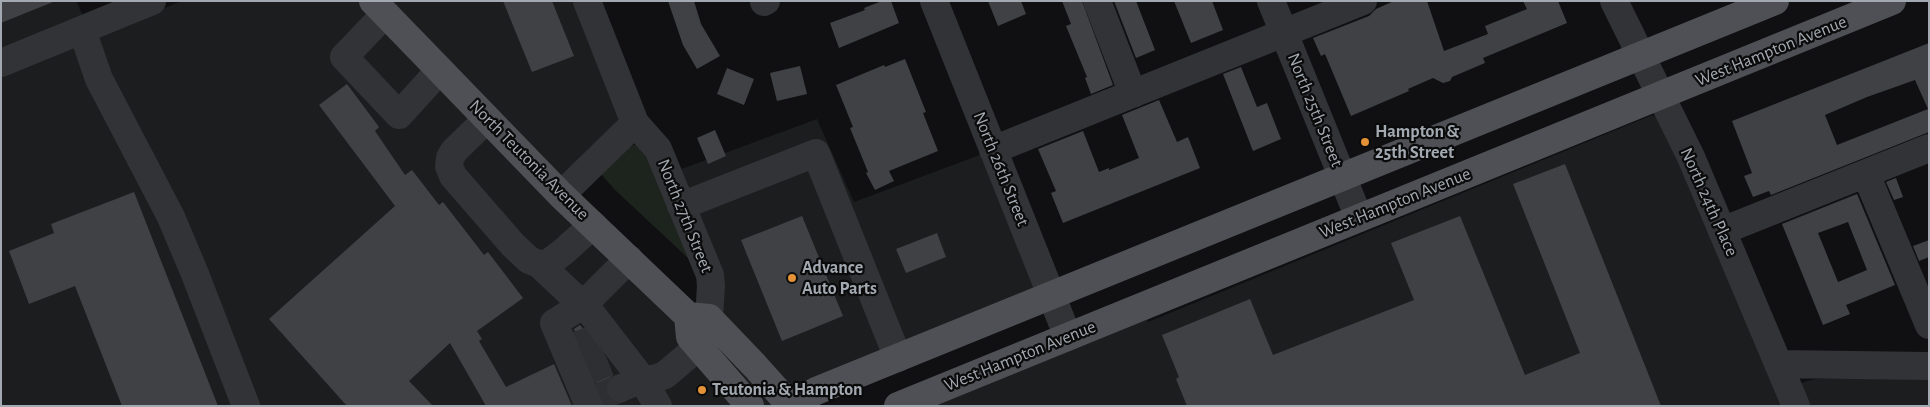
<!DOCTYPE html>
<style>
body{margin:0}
#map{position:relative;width:1930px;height:407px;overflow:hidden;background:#101012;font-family:"Alegreya Sans",sans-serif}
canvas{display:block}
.frame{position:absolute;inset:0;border:2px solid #a3a9b1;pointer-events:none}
</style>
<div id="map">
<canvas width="1930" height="407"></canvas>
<div class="frame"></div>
</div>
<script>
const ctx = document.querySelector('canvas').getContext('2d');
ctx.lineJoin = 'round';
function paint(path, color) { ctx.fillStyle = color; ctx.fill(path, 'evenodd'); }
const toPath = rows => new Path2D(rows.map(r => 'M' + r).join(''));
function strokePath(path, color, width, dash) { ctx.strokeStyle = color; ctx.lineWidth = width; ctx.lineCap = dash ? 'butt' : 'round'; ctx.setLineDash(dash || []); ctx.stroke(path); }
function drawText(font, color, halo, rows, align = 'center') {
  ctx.font = font + ' "Alegreya Sans",sans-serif'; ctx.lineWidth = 4.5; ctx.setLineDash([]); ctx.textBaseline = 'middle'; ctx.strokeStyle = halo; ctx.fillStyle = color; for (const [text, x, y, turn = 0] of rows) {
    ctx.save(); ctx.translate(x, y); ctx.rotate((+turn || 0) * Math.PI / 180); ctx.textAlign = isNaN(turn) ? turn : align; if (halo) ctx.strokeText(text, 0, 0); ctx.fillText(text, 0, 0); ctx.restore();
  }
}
paint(toPath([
 [1,1,76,1,93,37,182,1,587,1,635,123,562,195,697,322,711,286,668,174,817,119,854,202,993,150,1051,296,783,406,1,406],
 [1657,115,1662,120,1776,390,1815,379,1929,378,1929,406,898,406,1141,307,1148,322,1650,116]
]), '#1c1d1e');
paint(toPath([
 [636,144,644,148,690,260,614,189,601,174,629,147]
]), '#1d241d');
paint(toPath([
 [1,1,53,1,53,2,1,23],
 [503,1,552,1,574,56,532,72],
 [668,1,694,1,701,24,720,56,697,69,683,45],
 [882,1,891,1,899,23,839,48,830,23,865,10,864,8],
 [988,1,1021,1,1026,14,998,26],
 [1062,1,1082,1,1113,85,1091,94,1085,78,1087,77,1066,26,1071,24],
 [1114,1,1136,1,1155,50,1136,58],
 [1174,1,1212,1,1223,30,1191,43],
 [1394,1,1427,1,1444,51,1488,34,1485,26,1527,9,1523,1,1558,1,1567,23,1483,58,1485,63,1452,77,1450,81,1443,83,1433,78,1408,89,1409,91,1351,116,1325,54,1321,56,1313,38,1369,16,1376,9],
 [1929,43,1929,132,1771,195,1769,191,1753,197,1744,176,1752,173,1732,121],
 [1915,80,1928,109,1837,145,1825,115,1867,97],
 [905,59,926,112,923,113,938,151,889,171,894,181,875,190,866,173,868,172,850,128,853,127,836,85,884,65,885,67],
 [800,66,807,94,777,101,770,73],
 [1241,67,1257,107,1267,103,1281,139,1253,151,1223,74],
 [727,68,754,79,744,105,717,94],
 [347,84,379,127,375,131,405,175,412,170,439,205,443,202,484,255,488,252,523,298,477,331,482,339,479,341,506,387,554,364,572,406,486,406,450,343,409,381,433,406,347,406,269,319,395,206,319,105],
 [1159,100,1177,142,1188,137,1200,168,1063,223,1051,193,1056,191,1038,149,1083,131,1099,172,1109,168,1109,170,1139,158,1122,115],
 [715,130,726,156,708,164,697,138],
 [1565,164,1661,406,1187,406,1176,379,1179,377,1162,335,1250,299,1273,355,1414,300,1391,243,1460,216,1525,375,1580,353,1513,184],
 [1896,178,1903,197,1894,200,1886,182],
 [134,192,218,406,122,406,75,286,29,304,9,251,54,233,51,224],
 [1857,194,1895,285,1846,305,1850,314,1823,325,1782,224],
 [1848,222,1867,270,1838,282,1818,233],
 [802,216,843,316,782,341,741,240],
 [937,233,946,257,906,273,896,249],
 [1929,240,1929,257,1919,261,1913,246],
 [580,325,606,357,613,375,608,379,606,387,599,390,574,329]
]), '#3f4144');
strokePath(toPath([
 [576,346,597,338],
 [587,371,608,362],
 [599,397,621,388]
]), '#2d2f32', 28, [28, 14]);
strokePath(toPath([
 [587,1,635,123,658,149,710,275,711,286,709,318],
 [934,1,1068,337],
 [1097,1,1133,94],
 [1271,1,1359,218],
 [1614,1,1691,157,1796,406],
 [764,2,766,1],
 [385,14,344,57,399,115,440,70],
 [82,30,99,79,171,217,195,274,246,406],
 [1,63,152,1],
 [487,119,454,151,450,158,449,166,453,176,513,245,529,260,539,264,547,264,563,252,593,225],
 [993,150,1363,1],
 [1866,174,1929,325],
 [561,195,635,123],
 [681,206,816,153,898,358],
 [1722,231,1929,148],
 [539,264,571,294,584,304,642,379,654,379,665,375,698,347],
 [1778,364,1929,366],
 [621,388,642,379,658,406],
 [589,406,554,323,584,304,629,259]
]), '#323336', 28);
strokePath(toPath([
 [373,1,561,195,688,316,709,318,755,366,791,406],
 [688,316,690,337,750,406],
 [788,406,816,391,1775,1],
 [898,406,1892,1]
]), '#4e5055', 28);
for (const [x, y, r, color] of [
 [1365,142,5,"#e39237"],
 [792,278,5,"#e39237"],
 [702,390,5,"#e39237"]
]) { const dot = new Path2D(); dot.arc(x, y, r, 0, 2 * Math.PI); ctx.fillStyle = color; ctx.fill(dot); strokePath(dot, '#0b0b0c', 2); }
drawText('18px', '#a3a9b1', '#0b0b0c', [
 ["West Hampton Avenue",1771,51,-22],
 ["North 25th Street",1315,110,68],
 ["North Teutonia Avenue",529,160,45],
 ["North 26th Street",1001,169,68],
 ["North 24th Place",1709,202,66],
 ["West Hampton Avenue",1395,203,-22],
 ["North 27th Street",685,216,68],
 ["West Hampton Avenue",1020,356,-22]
]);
drawText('bold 18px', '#a3a9b1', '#0b0b0c', [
 ["Hampton &",1375,132],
 ["25th Street",1375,153],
 ["Advance",802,268],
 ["Auto Parts",802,289],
 ["Teutonia & Hampton",712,390]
], 'left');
</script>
